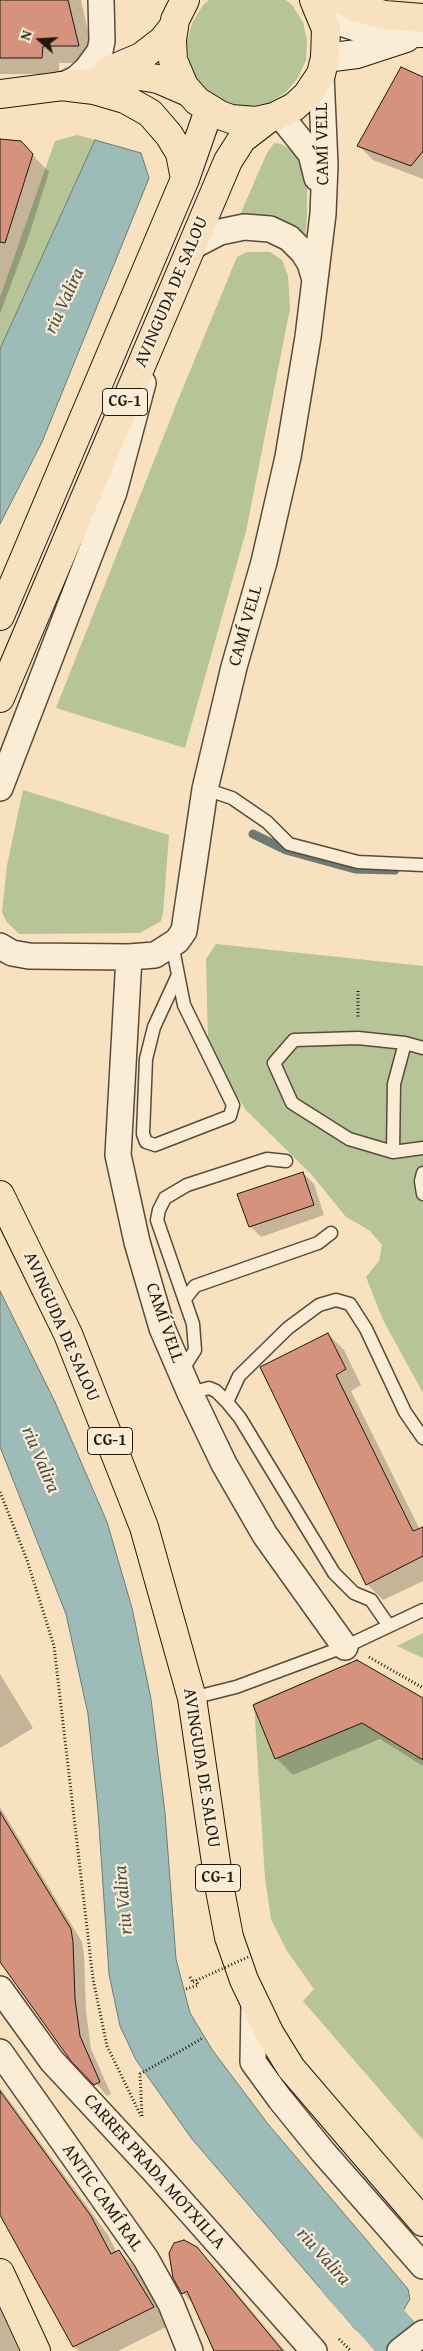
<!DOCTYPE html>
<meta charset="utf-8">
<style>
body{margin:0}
#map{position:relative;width:423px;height:2351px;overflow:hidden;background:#f7e1bf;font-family:"Gentium Book Plus",serif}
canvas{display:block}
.north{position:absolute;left:15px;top:15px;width:50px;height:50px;-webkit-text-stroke:4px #faecd5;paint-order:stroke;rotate:289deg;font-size:14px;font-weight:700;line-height:20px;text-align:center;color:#211910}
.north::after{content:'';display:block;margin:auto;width:18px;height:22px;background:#211910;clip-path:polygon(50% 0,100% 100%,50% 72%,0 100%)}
</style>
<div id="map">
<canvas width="423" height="2351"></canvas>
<div class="north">N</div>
</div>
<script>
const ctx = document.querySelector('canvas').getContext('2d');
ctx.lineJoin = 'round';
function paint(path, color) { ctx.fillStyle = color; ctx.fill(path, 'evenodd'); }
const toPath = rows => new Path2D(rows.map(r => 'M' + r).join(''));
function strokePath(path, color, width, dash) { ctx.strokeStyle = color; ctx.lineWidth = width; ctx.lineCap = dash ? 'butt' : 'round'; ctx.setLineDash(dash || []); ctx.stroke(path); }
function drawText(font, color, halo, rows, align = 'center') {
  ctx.font = font + ' "Gentium Book Plus",serif'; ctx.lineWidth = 4.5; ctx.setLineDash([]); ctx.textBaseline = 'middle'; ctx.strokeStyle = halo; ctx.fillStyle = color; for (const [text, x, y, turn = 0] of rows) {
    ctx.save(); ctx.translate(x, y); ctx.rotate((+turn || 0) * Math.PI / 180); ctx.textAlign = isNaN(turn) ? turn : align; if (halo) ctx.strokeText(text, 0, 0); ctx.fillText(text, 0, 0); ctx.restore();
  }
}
paint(toPath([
 [209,0,286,0,292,5,303,22,307,41,306,60,298,78,285,93,268,103,248,106,229,104,211,95,197,80,189,62,187,42,192,23,203,5],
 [77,135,95,140,0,349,0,297,55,141],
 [274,143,281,144,290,149,302,162,307,185,307,216,305,237,295,227,281,220,263,215,239,217,267,153],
 [247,252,270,252,282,260,288,276,290,309,246,531,185,748,56,708,178,400,237,257],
 [23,790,169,835,163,914,161,921,140,933,19,934,6,921,2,912,7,865],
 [216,944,423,966,423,1393,383,1320,366,1277,379,1261,382,1245,369,1230,346,1217,312,1175,246,1110,218,1067,208,1040,206,959],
 [423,1633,423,1658,397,1646],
 [357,1660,423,1698,423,2140,303,2001,314,1989,287,1951,271,1919,265,1878,254,1703]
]), '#b6c497');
const water = toPath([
 [95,140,141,153,149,178,42,442,0,524,0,349,95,140],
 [0,1291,55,1402,107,1522,132,1608,151,1699,165,1813,176,1959,190,2013,213,2051,268,2124,408,2289,410,2299,395,2325,377,2332,365,2334,356,2330,192,2139,136,2060,120,2026,109,1974,98,1811,88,1714,66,1614,0,1447,0,1291]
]);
paint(water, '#9ebcb7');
strokePath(water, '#6c7b74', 1);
paint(toPath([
 [0,0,81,0,95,63,59,63,59,74,0,74],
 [423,78,423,179,373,160,358,145],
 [0,140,20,142,49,172,28,238,0,314],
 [303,1173,314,1184,324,1215,261,1237,250,1226],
 [328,1334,344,1350,361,1385,351,1391,420,1530,423,1528,423,1581,383,1600,367,1584,261,1367],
 [357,1662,423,1700,423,1766,380,1739,293,1775,276,1758],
 [0,1674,33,1728,0,1748],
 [0,1807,82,1942,84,1955,86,2011,91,2049,111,2094,107,2096,31,2005,0,1959],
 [0,2088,108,2235,117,2253,119,2252,137,2269,164,2314,168,2326,118,2351,79,2351,74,2346,0,2212],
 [178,2242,189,2242,216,2268,285,2351,215,2351,194,2305,183,2293],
 [0,2309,19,2351,0,2351]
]), '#0003');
strokePath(toPath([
 [253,834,286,850,355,869,395,870]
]), '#6c7b74', 9);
strokePath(toPath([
 [343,2279,408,2351]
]), '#9ebcb7', 49);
const building = toPath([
 [0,0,68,0,79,46,43,46,42,58,0,58,0,0],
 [401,67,423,77,423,151,411,166,357,146,401,67],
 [0,139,21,141,33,154,5,243,0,242,0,139],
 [303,1172,314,1205,249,1227,237,1194,303,1172],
 [328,1333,346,1369,336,1375,413,1531,423,1527,423,1556,366,1585,260,1367,328,1333],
 [357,1660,423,1698,423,1760,362,1723,275,1759,253,1705,357,1660],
 [0,1812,71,1929,73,1942,75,1999,80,2036,100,2082,94,2085,71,2061,0,1962,0,1812],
 [0,2091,91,2216,111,2254,119,2250,154,2307,73,2347,0,2215,0,2091],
 [184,2240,197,2247,283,2351,214,2351,187,2291,182,2294,173,2278,169,2253,174,2243,184,2240]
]);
paint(building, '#d5927c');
strokePath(building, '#211910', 1);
const service = toPath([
 [205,789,232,798,267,822,289,844,358,862,423,865],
 [177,941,174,954,184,1005,233,1105,230,1116,155,1145,146,1142,143,1134,146,1059,154,1027,178,975],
 [423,1048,405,1043,358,1038,294,1040,274,1063,292,1103,349,1139,393,1152,423,1148],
 [393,1152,394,1084,405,1043],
 [423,1173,421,1181,423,1194],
 [185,1299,195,1286,318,1243,331,1233],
 [181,1372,195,1350,193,1324,157,1220,159,1210,165,1198,187,1185,267,1159,286,1161],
 [190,1393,209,1388,216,1391,227,1402,240,1418,334,1573,354,1593,371,1600,389,1626],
 [227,1402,239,1376,288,1328,319,1305,336,1300,350,1304,366,1329,405,1412,423,1438],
 [192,1698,236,1687,349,1645,423,1610]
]);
const minor = toPath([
 [61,86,76,79,87,69,100,51,102,41,101,0],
 [280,115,311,154,317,178],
 [191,247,220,232,244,227,270,229,289,238,303,252,310,263,315,280],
 [0,788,114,492,143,383],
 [0,946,12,953,29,956,129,957,155,955,177,941,184,931,205,789,234,667,264,562,288,457,308,337,323,214,325,165,321,74],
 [129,957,118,1155,137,1242,162,1328,190,1393,224,1464,265,1535,345,1647],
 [0,1989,52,2061,155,2172,314,2351],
 [254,2004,253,2062,280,2099,323,2152,423,2266],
 [0,2052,146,2259,171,2304,190,2351],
 [400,2351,423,2333]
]);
const secondary = toPath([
 [315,1,345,23,363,29,391,34,422,33],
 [325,58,357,54,406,38]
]);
const primary = toPath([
 [108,71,141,57,163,40,174,26],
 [0,94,140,76,158,79,188,92],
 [0,2273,36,2351]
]);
const trunk = toPath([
 [185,0,175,20,172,40,173,60,184,86,197,101,220,115,231,119,256,121,274,117,294,107,307,95,321,74,325,58,326,29,314,0],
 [342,0,357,8,385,15,423,18],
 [61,86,94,90,125,99,150,113,169,135,180,153,185,179],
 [0,616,185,179,209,110],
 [0,698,228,161,242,139,268,119],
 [0,1195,68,1334,144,1527,192,1698,220,1890,229,1937,244,1980,270,2034,291,2068,423,2222]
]);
strokePath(service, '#564b3c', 15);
strokePath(minor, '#564b3c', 28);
strokePath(secondary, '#211910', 30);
strokePath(primary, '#211910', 30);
strokePath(trunk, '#211910', 30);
strokePath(toPath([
 [358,991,358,1018],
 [0,1492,27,1560,54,1646,93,1979,107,2046,141,2116],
 [369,1657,423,1688],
 [190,1977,193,1982],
 [186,1989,198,1985,196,1980],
 [142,2116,140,2074,203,2038],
 [339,2339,351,2351]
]), '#211910', 3, [1, 2.5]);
strokePath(service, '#faecd5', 12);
strokePath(minor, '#faecd5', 25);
strokePath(secondary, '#faecd5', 28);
strokePath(primary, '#f7e1bf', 28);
strokePath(trunk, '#f7e1bf', 28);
strokePath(toPath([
 [193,1982,248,1957]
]), '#211910', 3, [1, 2.5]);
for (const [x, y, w] of [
 [125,402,45],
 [110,1441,45],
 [218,1878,45]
]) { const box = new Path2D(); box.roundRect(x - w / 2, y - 13.5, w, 27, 4); ctx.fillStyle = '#faecd5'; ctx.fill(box); strokePath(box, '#211910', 1); }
drawText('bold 16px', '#211910', null, [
 ["CG-1",125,402],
 ["CG-1",110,1441],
 ["CG-1",218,1878]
]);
drawText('18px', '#211910', '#faecd5', [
 ["CAMÍ VELL",323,144,-91],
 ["AVINGUDA DE SALOU",172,292,-67],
 ["CAMÍ VELL",246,626,-74],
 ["CAMÍ VELL",164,1323,71],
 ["AVINGUDA DE SALOU",61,1327,66],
 ["AVINGUDA DE SALOU",201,1768,81],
 ["CARRER PRADA MOTXILLA",154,2172,48],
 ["ANTIC CAMÍ RAL",102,2198,55]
]);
drawText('italic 19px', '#4d524a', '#faecd5', [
 ["riu Valira",65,301,-65],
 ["riu Valira",40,1460,67],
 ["riu Valira",124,1900,-95],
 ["riu Valira",323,2257,48]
]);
</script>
